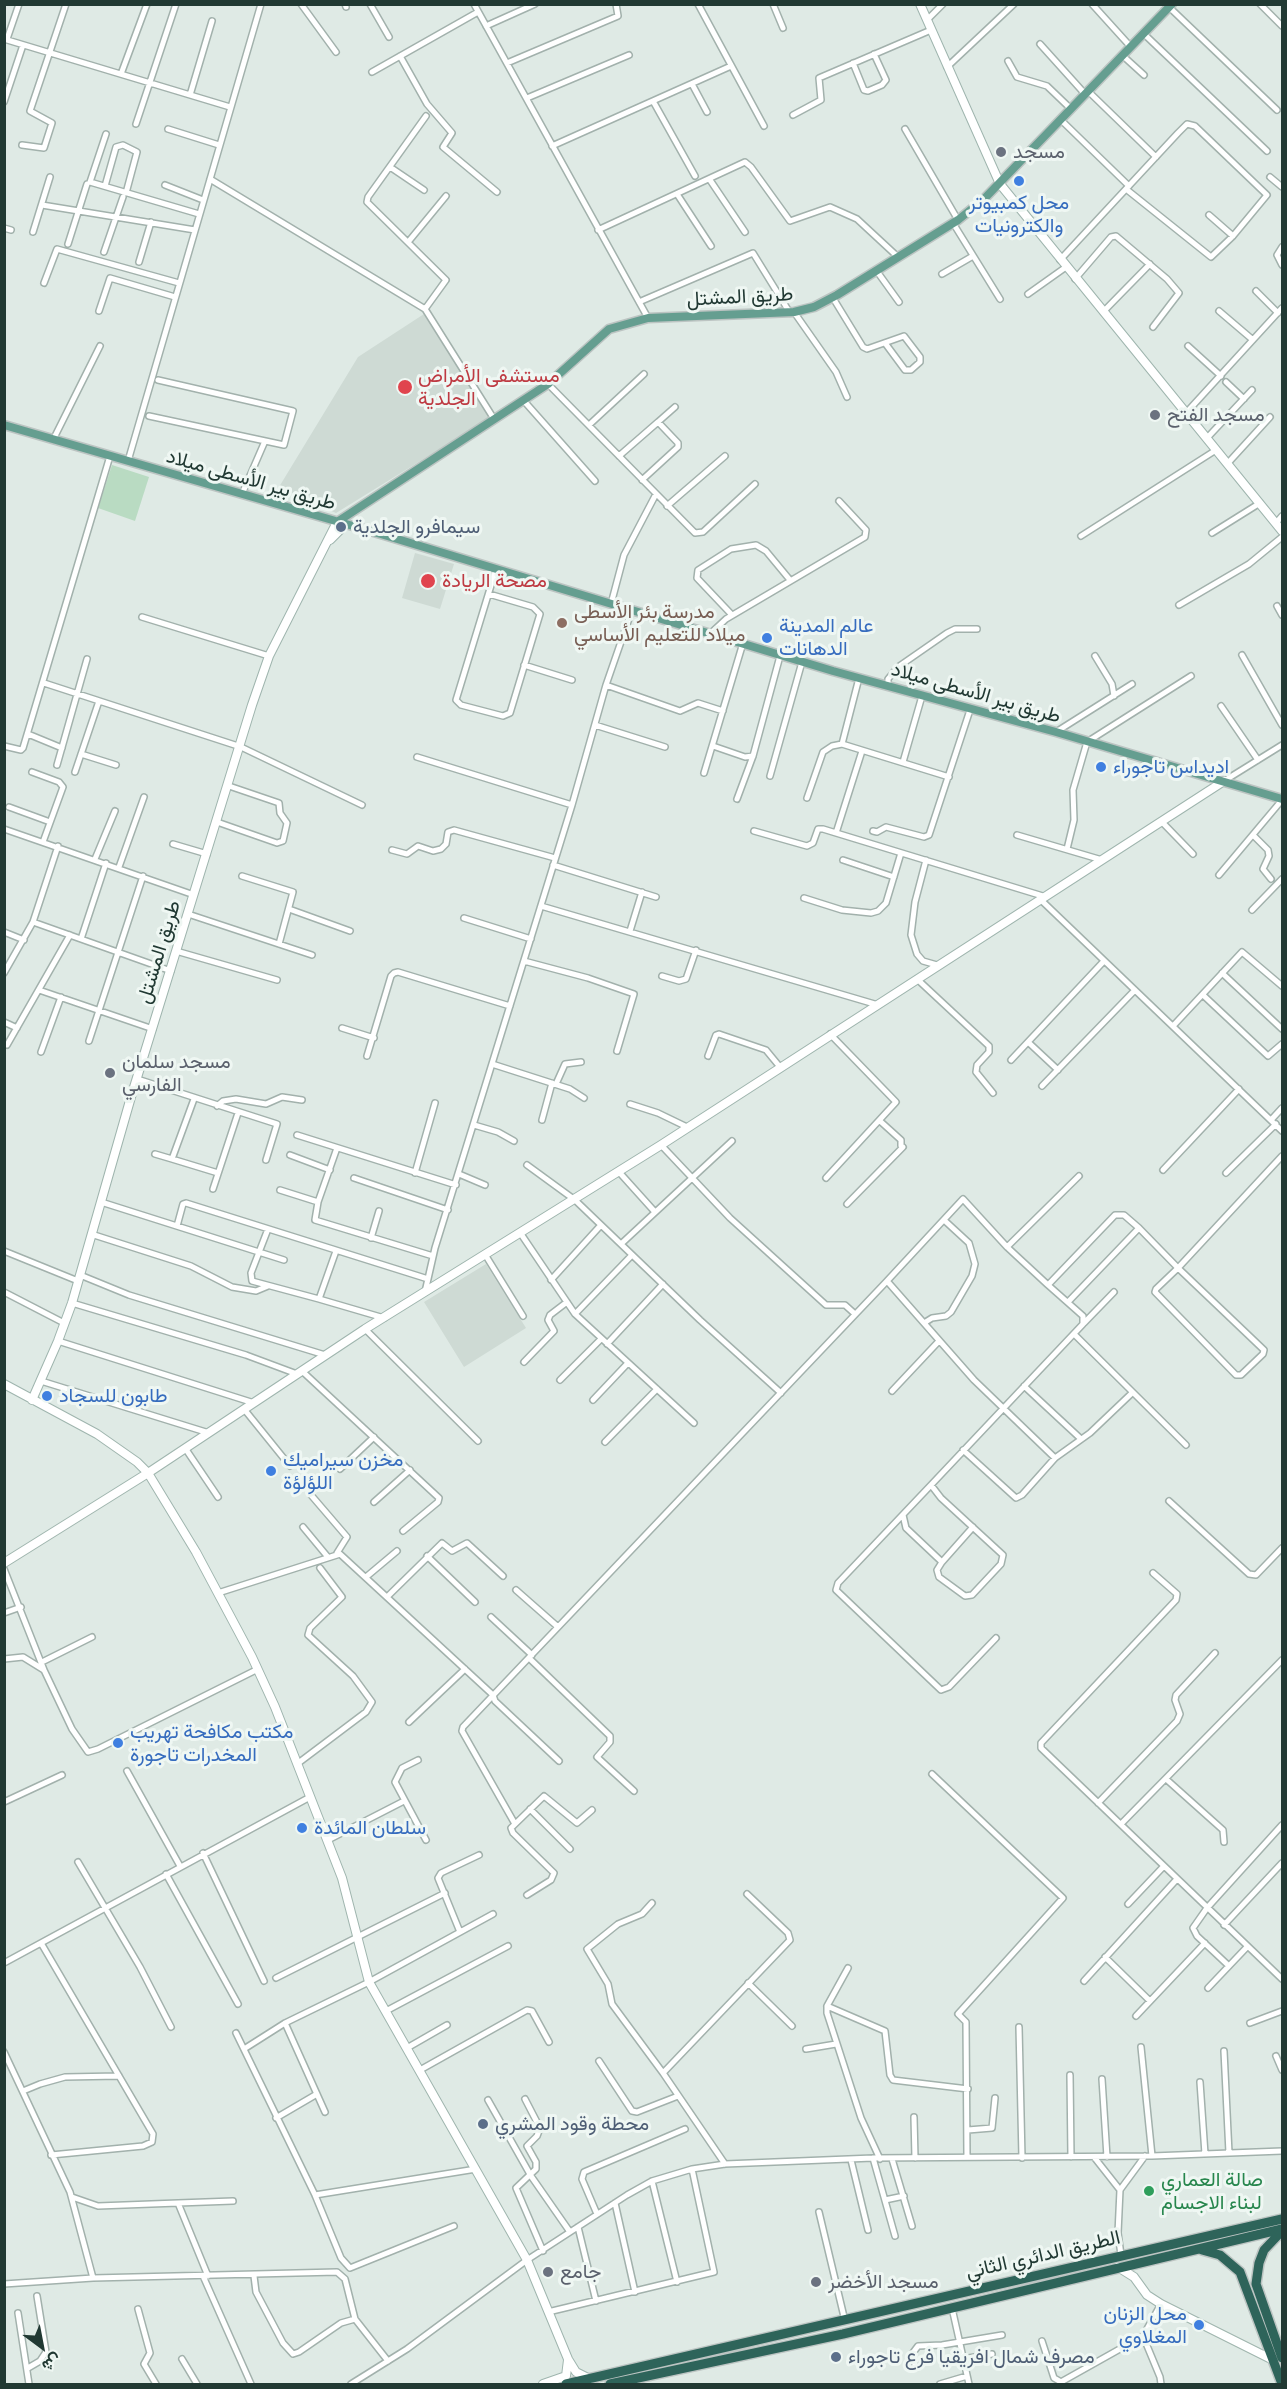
<!DOCTYPE html>
<meta charset="utf-8">
<style>
body{margin:0}
#map{position:relative;width:1287px;height:2389px;overflow:hidden;background:#dfeae5;font-family:Cabin,Vazirmatn,sans-serif}
canvas{display:block}
.frame{position:absolute;inset:0;border:6px solid #213933;pointer-events:none}
.north{position:absolute;left:12px;top:2317px;width:60px;height:60px;-webkit-text-stroke:4px #eff7f3;paint-order:stroke;rotate:148deg;font-size:16px;font-weight:700;line-height:24px;text-align:center;color:#213933}
.north::after{content:'';display:block;margin:auto;width:21px;height:27px;background:#213933;clip-path:polygon(50% 0,100% 100%,50% 72%,0 100%)}
</style>
<div id="map">
<canvas width="1287" height="2389"></canvas>
<div class="frame"></div>
<div class="north">ش</div>
</div>
<script>
const ctx = document.querySelector('canvas').getContext('2d');
ctx.lineJoin = 'round';
function paint(path, color) { ctx.fillStyle = color; ctx.fill(path, 'evenodd'); }
const toPath = rows => new Path2D(rows.map(r => 'M' + r).join(''));
function strokePath(path, color, width, dash) { ctx.strokeStyle = color; ctx.lineWidth = width; ctx.lineCap = dash ? 'butt' : 'round'; ctx.setLineDash(dash || []); ctx.stroke(path); }
function drawText(font, color, halo, rows, align = 'center') {
  ctx.font = font + ' Cabin,Vazirmatn,sans-serif'; ctx.lineWidth = 6; ctx.setLineDash([]); ctx.textBaseline = 'middle'; ctx.strokeStyle = halo; ctx.fillStyle = color; for (const [text, x, y, turn = 0] of rows) {
    ctx.save(); ctx.translate(x, y); ctx.rotate((+turn || 0) * Math.PI / 180); ctx.textAlign = isNaN(turn) ? turn : align; if (halo) ctx.strokeText(text, 0, 0); ctx.fillText(text, 0, 0); ctx.restore();
  }
}
paint(toPath([
 [424,314,490,418,336,513,279,487,358,357],
 [415,553,454,564,440,609,402,598],
 [486,1264,526,1328,464,1367,424,1302]
]), '#cedad4');
paint(toPath([
 [112,465,149,477,135,521,98,508]
]), '#b9dbc2');
const street = toPath([
 [301,4,336,52],
 [345,4,346,7],
 [370,4,389,37],
 [474,4,648,318],
 [698,4,764,126],
 [773,4,783,28],
 [1092,4,1130,46],
 [1260,4,1282,26],
 [1169,7,1277,110],
 [927,20,943,4],
 [486,26,535,4],
 [1143,33,1267,151],
 [4,39,230,107],
 [7,39,19,4],
 [1040,44,1085,94],
 [1122,55,1144,75],
 [400,56,427,104,452,133,443,147,497,192],
 [1008,61,1017,77,1047,86,1071,109],
 [507,63,618,16,616,4],
 [853,63,864,90,868,91,882,85,886,80,874,54],
 [947,67,1014,4],
 [372,72,478,12],
 [121,74,147,4],
 [692,84,707,112],
 [1088,91,1156,157],
 [190,95,212,21],
 [527,98,629,55],
 [653,101,695,176],
 [4,102,23,45],
 [793,115,821,100,819,78,931,30],
 [1061,120,1129,186],
 [136,124,176,4],
 [168,129,219,145],
 [905,129,958,220],
 [106,134,90,182,199,214],
 [22,145,44,148,52,123,30,111,66,4],
 [552,146,731,66],
 [390,167,424,190],
 [1270,177,1282,187],
 [210,179,425,309,494,419],
 [710,180,745,232],
 [165,185,203,200],
 [105,186,116,147,123,145,137,152,126,193],
 [677,194,711,246],
 [42,205,195,230],
 [1209,215,1233,236],
 [953,223,1000,299],
 [4,228,11,230],
 [598,230,745,162,751,167,790,221,830,207,857,219,898,257],
 [33,232,50,177],
 [409,241,446,196],
 [68,244,87,184],
 [1282,247,1277,255,1282,265],
 [104,252,123,197],
 [1060,260,1178,133,1187,124,1195,126,1267,195,1233,236,1211,257,1126,189],
 [139,262,151,222],
 [876,270,899,302],
 [942,274,973,256],
 [1075,279,1111,237,1116,236,1167,279,1179,293,1153,327],
 [44,283,57,249,179,283],
 [1256,291,1278,313],
 [1028,294,1066,267],
 [833,298,863,347,867,349,904,336,920,357,920,362,911,370,905,370,885,343],
 [639,302,753,253,790,313],
 [425,309,446,280,367,202,368,197,426,116],
 [99,311,110,278,175,297],
 [1219,311,1253,340],
 [794,312,836,372,847,397],
 [1103,312,1150,264],
 [1188,346,1221,376],
 [1226,382,1244,399],
 [548,384,695,533,703,532,755,484],
 [524,401,595,481],
 [1186,413,1282,308],
 [149,416,284,445,293,411,158,380],
 [589,425,644,374],
 [1207,438,1252,390],
 [53,440,100,346],
 [619,456,658,422],
 [128,461,261,4],
 [1228,463,1270,417],
 [642,480,678,447,678,443,658,422,675,407],
 [242,494,265,441],
 [667,506,725,456],
 [1276,523,1282,516],
 [1212,533,1260,503],
 [1081,536,1216,450],
 [489,594,533,607,540,614,510,713,503,716,461,705,456,700,496,569],
 [611,604,624,555,656,494],
 [1179,605,1249,564,1282,537],
 [1277,606,1282,615],
 [732,615,697,578,698,570,731,549,756,545,766,551,790,580],
 [142,617,269,656],
 [711,633,726,619,865,537,866,530,839,501],
 [1242,655,1282,725],
 [1095,656,1112,684,1114,696],
 [524,665,572,680],
 [859,678,842,744,949,777],
 [44,683,241,747,362,805],
 [606,685,680,711,698,703,723,711],
 [888,685,888,679,898,667,947,633,955,629,977,629],
 [1221,706,1258,760],
 [595,725,665,747],
 [1056,732,1132,684],
 [28,734,62,748],
 [4,746,21,750,23,748,110,456],
 [713,746,745,757,753,756],
 [81,754,116,765],
 [417,757,572,805],
 [903,762,922,696],
 [57,765,87,659],
 [32,772,59,782,63,787,43,842],
 [75,772,99,701],
 [704,773,743,643],
 [770,776,802,662],
 [1224,781,1282,745],
 [807,798,823,752,832,746,842,744],
 [737,799,753,756,780,656],
 [9,807,50,822],
 [217,822,277,843,283,841,287,823,280,813,279,803,229,786],
 [1162,822,1193,854],
 [4,829,194,895],
 [754,831,807,846,813,843,818,829,823,829,1046,897],
 [873,831,877,832,886,827,924,837,929,835,970,710],
 [836,833,862,751],
 [1017,835,1102,860],
 [1253,835,1268,850,1269,856,1263,869,1271,879],
 [173,844,207,854],
 [1067,849,1074,820,1073,790,1087,742,1191,676],
 [392,850,407,854,418,846,433,851,441,849,446,844,448,832,454,830,555,858],
 [95,859,115,811],
 [843,860,894,877],
 [926,860,915,902,911,935,917,954,923,961,937,965],
 [553,865,656,897],
 [119,867,144,797],
 [1219,875,1282,800],
 [242,876,293,892,279,944],
 [804,898,842,910,871,913,878,911,886,903,901,853],
 [1041,900,1282,1131],
 [541,906,878,1005],
 [289,909,350,931],
 [1252,910,1282,879],
 [188,914,312,955],
 [464,918,531,939],
 [33,922,171,971],
 [630,931,642,892],
 [4,932,24,940],
 [81,939,106,863],
 [176,951,277,980],
 [524,961,588,978,634,994,617,1051],
 [4,973,33,922,58,846],
 [1222,973,1282,1029],
 [662,976,679,981,686,979,696,950],
 [917,979,989,1046,989,1052,977,1065,976,1072,993,1093],
 [39,990,153,1029],
 [1203,995,1268,1056,1282,1044],
 [4,1022,17,1028],
 [1173,1026,1242,952,1282,986],
 [342,1028,374,1038],
 [89,1041,143,876],
 [1028,1042,1058,1070],
 [7,1045,70,935],
 [41,1052,61,997],
 [367,1056,391,976,394,973,398,972,510,1006],
 [708,1056,716,1035,719,1034,766,1050,780,1067],
 [1011,1060,1104,961],
 [492,1064,570,1089,584,1098],
 [137,1079,277,1124,266,1160],
 [556,1084,565,1064,581,1062],
 [1042,1086,1135,990],
 [630,1104,658,1113,687,1127],
 [217,1106,223,1101,236,1099,266,1104,282,1097,302,1100],
 [542,1120,552,1083],
 [1271,1120,1282,1108],
 [474,1125,498,1132,514,1141],
 [297,1135,456,1185],
 [661,1145,730,1218,826,1305,845,1305,855,1314],
 [337,1148,318,1202,315,1220,433,1256],
 [155,1154,172,1159,194,1099],
 [290,1155,330,1170],
 [172,1159,218,1173],
 [527,1165,575,1200,700,1320,781,1393],
 [1163,1170,1239,1089],
 [619,1172,655,1212],
 [415,1173,435,1103],
 [1226,1173,1276,1124],
 [459,1174,485,1185],
 [354,1178,448,1210],
 [826,1178,896,1102,830,1034],
 [213,1189,238,1113],
 [280,1190,318,1202],
 [101,1202,284,1260],
 [847,1204,903,1147,901,1146,901,1140,880,1121],
 [177,1226,183,1204,186,1203,428,1279],
 [268,1229,251,1273,252,1281,319,1299],
 [91,1234,191,1266,232,1287,256,1291,268,1286],
 [521,1234,575,1314,694,1423],
 [371,1238,379,1211],
 [621,1244,732,1141],
 [4,1251,78,1281],
 [336,1251,319,1299,384,1318],
 [486,1256,523,1316],
 [80,1275,129,1295,325,1355],
 [551,1280,601,1225],
 [887,1281,963,1199,1007,1247],
 [1048,1285,1007,1247,1079,1176],
 [4,1292,64,1323],
 [425,1292,435,1248,572,805,606,685,632,610],
 [1068,1302,1139,1228],
 [72,1303,246,1355,297,1374],
 [575,1314,632,1255],
 [924,1323,932,1318,946,1316,951,1312,972,1276,975,1264,969,1243,944,1220],
 [1084,1323,1114,1292],
 [365,1329,478,1441],
 [1074,1334,1186,1445],
 [58,1341,254,1403],
 [607,1344,663,1284],
 [524,1362,554,1331,548,1320,550,1315,567,1302],
 [302,1371,439,1498,438,1502,403,1531],
 [560,1380,601,1339],
 [41,1381,209,1433],
 [1024,1386,1081,1439],
 [892,1391,939,1341],
 [593,1400,628,1363],
 [244,1409,290,1466],
 [605,1442,657,1389],
 [185,1448,218,1497],
 [963,1450,1016,1498,1022,1495,1055,1458],
 [340,1469,374,1437],
 [931,1485,838,1583,836,1590,941,1690,949,1687,996,1638],
 [311,1495,347,1537,337,1553],
 [1169,1501,1249,1574,1256,1575,1282,1548],
 [374,1502,410,1470],
 [903,1515,906,1528,942,1562,937,1570,939,1577,965,1596,972,1595,1001,1564,1003,1555,941,1498,931,1485,1083,1324,1083,1316,1048,1285,1115,1215,1124,1215,1139,1228,1178,1268,1264,1350,1263,1354,1241,1375,1236,1375,1155,1292,1156,1289,1178,1268,1282,1156],
 [303,1527,327,1556],
 [427,1556,475,1602],
 [942,1562,973,1527],
 [4,1569,44,1670],
 [1153,1573,1177,1594,1176,1600,1041,1743,1041,1748,1282,1979],
 [366,1577,397,1551],
 [516,1590,558,1627],
 [218,1593,340,1554,493,1695,495,1701,559,1761],
 [387,1597,442,1543,452,1551,467,1543,503,1576],
 [4,1613,21,1607],
 [491,1617,532,1655],
 [529,1658,610,1736,610,1742,597,1757,634,1791],
 [4,1659,23,1657,44,1670,72,1729,88,1752,98,1749,258,1669],
 [42,1662,92,1637],
 [409,1722,465,1669],
 [418,1760,402,1768,395,1782,426,1840],
 [297,1764,366,1712,372,1702,353,1676,308,1635,310,1628,342,1597,320,1568],
 [127,1771,180,1866],
 [932,1774,1063,1898,958,2014,966,2022,967,2157],
 [1166,1779,1223,1830,1224,1842],
 [4,1802,62,1775],
 [1098,1803,1177,1721,1180,1714,1175,1700,1176,1695,1215,1653],
 [530,1809,570,1849],
 [515,1824,462,1731,463,1727,887,1281,974,1380,1055,1458,1090,1433,1132,1393],
 [1121,1824,1282,1660],
 [328,1840,404,1801],
 [203,1853,264,1981],
 [78,1862,140,1967,171,2027],
 [166,1874,238,2004],
 [527,1895,551,1880,554,1873,513,1833,511,1828,544,1796,577,1823,592,1810],
 [652,1903,642,1914,618,1924,587,1949,608,1984,612,2004,663,2073],
 [1128,1904,1164,1866],
 [1224,1925,1282,1863],
 [460,1932,438,1878,441,1873,479,1855],
 [41,1943,153,2134,152,2142,143,2146,51,2155],
 [1105,1957,1150,2001],
 [4,1963,310,1797],
 [1229,1966,1197,1936,1193,1928,1207,1908,1282,1825],
 [848,1968,827,2006,827,2013,861,2118,880,2159],
 [276,1978,445,1893],
 [1084,1981,1177,1879],
 [748,1983,792,2026],
 [1208,1988,1247,1947],
 [827,2006,885,2031,890,2075,893,2080,968,2089],
 [386,2011,508,1946],
 [1136,2016,1205,1943],
 [1250,2023,1282,2011],
 [1019,2027,1022,2158],
 [236,2033,315,2195,341,2258,350,2268,454,2226],
 [1141,2047,1152,2156],
 [407,2048,447,2025],
 [244,2049,285,2023],
 [806,2049,836,2044],
 [1224,2051,1229,2153],
 [4,2052,70,2192,93,2278],
 [1276,2056,1282,2070],
 [599,2061,632,2111,637,2112,678,2096],
 [420,2070,527,2010,532,2011,549,2042],
 [1070,2075,1071,2157],
 [1102,2079,1107,2157],
 [1200,2082,1205,2154],
 [23,2091,40,2084,65,2077,119,2076],
 [525,2099,540,2128,537,2136,527,2146,536,2162,536,2169,516,2188,543,2251],
 [488,2100,531,2176,570,2232],
 [325,2112,285,2023,369,1982,493,1914],
 [914,2117,915,2158],
 [276,2118,317,2094],
 [968,2130,992,2128,995,2098],
 [1094,2157,1120,2190],
 [873,2158,895,2236],
 [892,2159,912,2226],
 [851,2160,868,2230],
 [725,2164,663,2073,790,1940,788,1933,747,1894],
 [652,2181,677,2282],
 [315,2195,476,2169],
 [72,2197,98,2206,178,2203,208,2276],
 [885,2200,904,2196],
 [178,2203,233,2201],
 [615,2203,635,2292],
 [819,2212,845,2321],
 [597,2214,582,2179,584,2172,685,2129],
 [578,2227,596,2301],
 [1121,2255,1118,2233,1120,2190,1145,2156],
 [203,2276,251,2384],
 [254,2276,256,2292,283,2343,293,2354,299,2352,341,2323,355,2319],
 [4,2284,93,2278,337,2272,345,2279,355,2319,388,2361],
 [952,2308,969,2384],
 [138,2309,150,2353,144,2364,156,2384],
 [548,2312,714,2272,692,2169],
 [18,2313,29,2384],
 [1143,2336,1160,2377,1161,2384],
 [1042,2341,1054,2378,1061,2382,1143,2336,1161,2304],
 [182,2359,197,2384],
 [963,2359,992,2354],
 [28,2368,40,2361,46,2352,37,2296],
 [916,2368,912,2354,918,2346,942,2345,1002,2335],
 [351,2384,407,2349,527,2260,627,2195,652,2181,692,2169,725,2164,873,2158,1152,2156,1282,2151],
 [940,2384,967,2376]
]);
const secondary = toPath([
 [920,4,1000,184,1282,531],
 [330,540,345,525],
 [4,1384,97,1434,137,1462,148,1473,196,1552,252,1657,275,1707,342,1878,369,1982,527,2260,568,2359,576,2372,590,2379],
 [32,1400,58,1341,72,1303,131,1097,252,705,269,656,337,522],
 [4,1563,148,1473,365,1329,661,1145,1224,781],
 [1118,2267,1134,2277,1147,2295,1161,2304,1273,2360],
 [543,2384,566,2376,568,2360]
]);
const primary = toPath([
 [4,425,384,535,833,671,1056,732,1282,799],
 [337,522,548,384,609,329,648,318,794,312,814,307,837,295,958,220,984,199,1172,4]
]);
const highway = toPath([
 [1281,2232,1264,2250,1259,2263,1256,2284,1282,2358],
 [1202,2250,1220,2255,1240,2272,1282,2384],
 [566,2384,1282,2219],
 [610,2384,843,2334,1282,2229]
]);
strokePath(street, '#a2b1ac', 8);
strokePath(secondary, '#9fb5ae', 10);
strokePath(primary, '#bcc4c2', 11);
strokePath(highway, '#bcc4c2', 12);
strokePath(street, '#fff', 5);
strokePath(secondary, '#fff', 8);
strokePath(primary, '#659e90', 8);
strokePath(highway, '#2e645a', 9);
for (const [x, y, r, color] of [
 [1001,152,6,"#6b7280"],
 [1019,181,6,"#3f7fe0"],
 [405,387,8,"#e0444e"],
 [1155,415,6,"#6b7280"],
 [341,527,6,"#5c6f8a"],
 [428,581,8,"#e0444e"],
 [562,623,6,"#8d6e63"],
 [767,638,6,"#3f7fe0"],
 [1101,767,6,"#3f7fe0"],
 [110,1073,6,"#6b7280"],
 [47,1396,6,"#3f7fe0"],
 [271,1471,6,"#3f7fe0"],
 [118,1743,6,"#3f7fe0"],
 [302,1828,6,"#3f7fe0"],
 [483,2124,6,"#5c6f8a"],
 [1149,2191,6,"#2e9e5b"],
 [548,2272,6,"#6b7280"],
 [816,2282,6,"#6b7280"],
 [1199,2325,6,"#3f7fe0"],
 [836,2357,6,"#5c6f8a"]
]) { const dot = new Path2D(); dot.arc(x, y, r, 0, 2 * Math.PI); ctx.fillStyle = color; ctx.fill(dot); strokePath(dot, '#eff7f3', 2); }
drawText('20px', '#5b616d', '#eff7f3', [
 ["مسجد",1013,152],
 ["مسجد الفتح",1167,415],
 ["مسجد سلمان",122,1062],
 ["الفارسي",122,1085],
 ["جامع",560,2272],
 ["مسجد الأخضر",828,2282]
], 'left');
drawText('20px', '#366cbe', '#eff7f3', [
 ["محل كمبيوتر",1019,203,"center"],
 ["والكترونيات",1019,226,"center"],
 ["عالم المدينة",779,626],
 ["الدهانات",779,649],
 ["اديداس تاجوراء",1113,767],
 ["طابون للسجاد",59,1396],
 ["مخزن سيراميك",283,1460],
 ["اللؤلؤة",283,1483],
 ["مكتب مكافحة تهريب",130,1732],
 ["المخدرات تاجورة",130,1755],
 ["سلطان المائدة",314,1828],
 ["محل الزنان",1187,2314,"right"],
 ["المغلاوي",1187,2337,"right"]
], 'left');
drawText('20px', '#213933', '#eff7f3', [
 ["طريق المشتل",740,297,-3],
 ["طريق بير الأسطى ميلاد",251,480,16],
 ["طريق بير الأسطى ميلاد",976,693,16],
 ["طريق المشتل",159,952,-73],
 ["الطريق الدائري الثاني",1043,2255,-13]
]);
drawText('20px', '#be3a42', '#eff7f3', [
 ["مستشفى الأمراض",418,376],
 ["الجلدية",418,399],
 ["مصحة الريادة",442,581]
], 'left');
drawText('20px', '#4e5e75', '#eff7f3', [
 ["سيمافرو الجلدية",353,527],
 ["محطة وقود المشري",495,2124],
 ["مصرف شمال افريقيا فرع تاجوراء",848,2357]
], 'left');
drawText('20px', '#785e54', '#eff7f3', [
 ["مدرسة بئر الأسطى",574,612],
 ["ميلاد للتعليم الأساسي",574,635]
], 'left');
drawText('20px', '#27864d', '#eff7f3', [
 ["صالة العماري",1161,2180],
 ["لبناء الاجسام",1161,2203]
], 'left');
</script>
